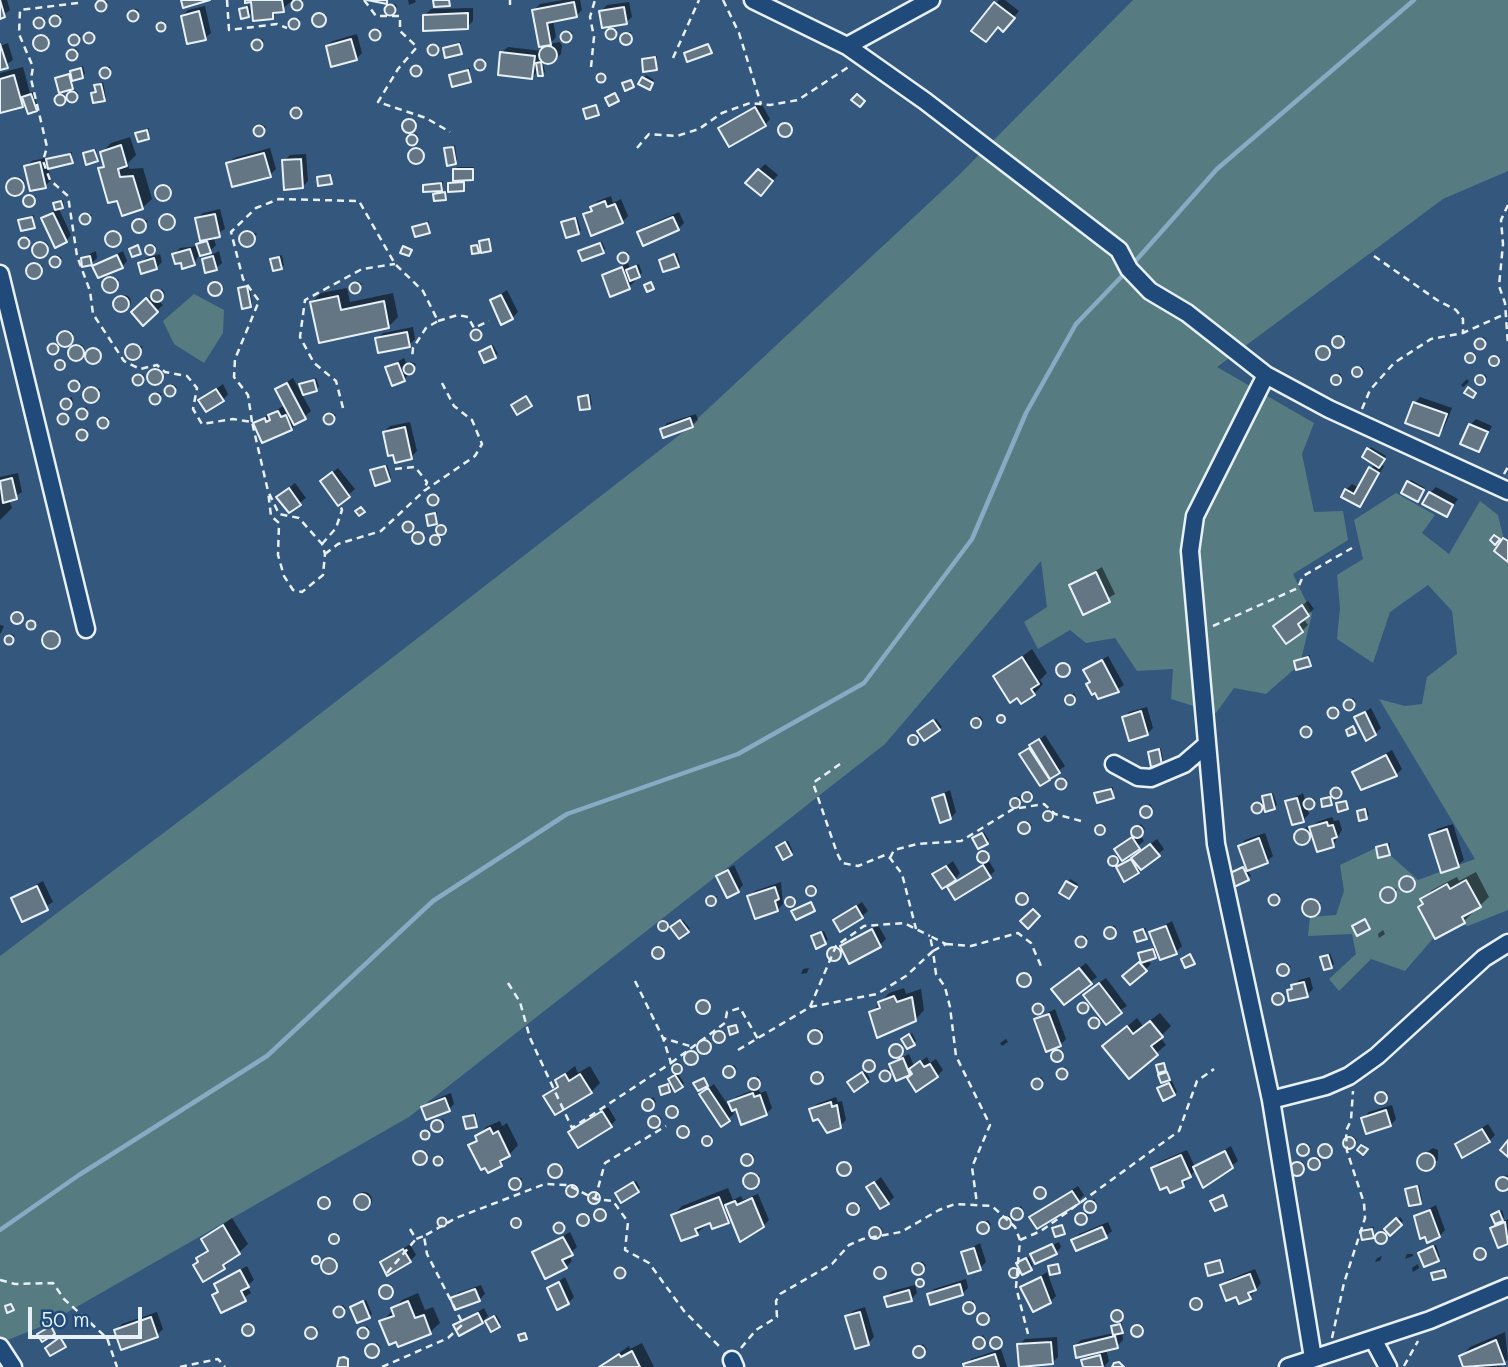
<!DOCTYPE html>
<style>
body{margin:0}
#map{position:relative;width:1508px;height:1367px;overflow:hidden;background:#34577d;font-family:Mali,sans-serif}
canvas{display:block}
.scale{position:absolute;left:28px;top:1307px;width:114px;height:32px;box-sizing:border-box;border:4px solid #e8f1f8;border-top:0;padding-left:9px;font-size:21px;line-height:24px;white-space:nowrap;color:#e8f1f8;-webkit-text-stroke:5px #1f4a7a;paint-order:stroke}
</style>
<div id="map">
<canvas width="1508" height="1367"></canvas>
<div class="scale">50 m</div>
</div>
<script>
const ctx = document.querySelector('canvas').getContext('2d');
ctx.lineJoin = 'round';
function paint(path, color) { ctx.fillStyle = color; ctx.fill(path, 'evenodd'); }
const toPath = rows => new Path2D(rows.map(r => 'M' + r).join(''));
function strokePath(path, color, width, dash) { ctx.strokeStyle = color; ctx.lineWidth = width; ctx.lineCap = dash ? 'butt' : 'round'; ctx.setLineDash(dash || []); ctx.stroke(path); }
paint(toPath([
 [1133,0,1508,0,1508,171,1443,199,1217,367,1314,423,1302,454,1314,512,1343,511,1348,540,1293,574,1312,614,1300,664,1266,694,1234,688,1216,713,1171,699,1173,669,1137,671,1115,638,1086,643,1070,630,1038,649,1024,622,1047,607,1041,561,885,744,409,1117,45,1325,0,1343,0,956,263,758,682,433,958,176],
 [194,294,224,310,223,333,204,363,174,344,163,321],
 [1396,493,1435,515,1422,533,1449,554,1480,501,1498,515,1508,556,1508,910,1468,926,1449,920,1405,971,1371,959,1339,991,1329,979,1356,954,1352,934,1308,936,1310,917,1336,915,1344,891,1340,865,1380,846,1418,880,1475,859,1379,699,1405,706,1422,704,1427,677,1457,654,1452,611,1428,585,1390,612,1373,663,1337,639,1340,608,1337,575,1363,559,1354,520]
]), '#567c82');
paint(toPath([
 [0,0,7,0,10,10,0,17],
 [103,0,108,2,102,10,98,8],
 [247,0,292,0,292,1,272,17,252,0],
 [296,0,302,0,303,4,294,7],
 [408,0,415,0,416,2,409,5],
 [563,0,580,0,582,10,576,16,553,20,556,37,550,44,559,42,562,45,561,54,550,63,542,59,545,72,542,74,538,71,532,77,502,52,508,47,542,51,550,43,534,10,540,4],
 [999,0,1005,0,1019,11,1009,23,974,30],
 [629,2,632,17,626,22,601,11,607,5],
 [396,4,397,9,389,13,387,8],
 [249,5,251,13,249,16,241,9],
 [205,6,211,33,205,38,182,16,188,10],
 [473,8,473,21,467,27,425,15,431,9],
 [135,9,139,10,136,19,130,18],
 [322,12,327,16,319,25,314,21],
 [57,14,62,17,57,24,52,22],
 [44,17,46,22,36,25,36,21],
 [299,18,300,23,292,27,291,22],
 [163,21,166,23,161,29,158,28],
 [612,27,617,30,611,38,608,36],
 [380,29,381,35,373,38,371,33],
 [568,30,573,33,567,40,563,36],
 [91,31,95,34,89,42,86,40],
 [627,32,631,32,632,39,623,40],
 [76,33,81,36,74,44,71,42],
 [357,34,362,53,356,59,327,46,333,41],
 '36 42a7 7 0 1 1 14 0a7 7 0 1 1-14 0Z',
 [263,39,264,45,256,48,254,43],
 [461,42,461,53,444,48,447,46],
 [8,43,13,60,0,69,0,46],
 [435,44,439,46,434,54,429,51],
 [76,48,79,52,71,57,69,53],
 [657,56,656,68,643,60,646,57],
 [485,59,486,64,478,68,477,63],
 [417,65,422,67,417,75,412,72],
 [83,66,85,74,73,79,72,88,57,79],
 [110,66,111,72,103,75,102,70],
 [23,67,30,93,33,92,38,107,36,109,26,101,0,111,0,73],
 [470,68,470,81,451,75,453,73],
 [601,73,606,74,603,80,598,79],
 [646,75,654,80,652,85,641,83],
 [103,82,106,97,104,99,93,94,97,91,96,86],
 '69.5 95a4.5 4.5 0 1 1 9 0a4.5 4.5 0 1 1-9 0Z',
 [62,93,67,96,61,104,56,101],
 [761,103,770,119,765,125,720,129],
 [301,107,303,112,294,116,293,111],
 [410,118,417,122,413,130,405,129],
 [787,122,793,126,786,134,781,133],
 [261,124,266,127,260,135,256,132],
 [149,128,149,137,137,133,140,131],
 [416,133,419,138,413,143,409,139],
 [130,137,136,155,128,163,129,169,143,168,152,199,142,208,119,199,100,169,105,164,102,152,111,143],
 [455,145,457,160,455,163,446,149],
 '410 154a7 7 0 1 1 14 0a7 7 0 1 1-14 0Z',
 [270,148,276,169,270,175,228,164,234,158],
 [96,149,97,160,85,154,87,152],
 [72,152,72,161,48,167,51,180,45,186,26,167,32,161,45,158,46,161],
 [306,154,308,181,302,187,284,161,290,155],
 [765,164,778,175,766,188,759,170],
 [457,167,474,167,474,176,466,179,464,189,450,184,454,181],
 [332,174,331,183,318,178,321,175],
 '9 185a8 8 0 1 1 16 0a8 8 0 1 1-16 0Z',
 [443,181,443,187,438,192,447,191,445,198,435,195,441,189,425,185],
 '158 192a7 7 0 1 1 14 0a7 7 0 1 1-14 0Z',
 [31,194,36,197,30,205,25,202],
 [611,196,613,203,621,199,628,216,622,222,585,214,598,201],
 [63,200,64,204,58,207,71,235,66,241,43,219,56,209,57,201],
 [220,209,225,229,213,236,216,245,210,251,199,255,194,264,174,254,180,248,197,246,202,241,197,219,203,213],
 [679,212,684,223,678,229,639,233,645,227],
 [87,213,92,215,86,223,82,220],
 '162 221a7 7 0 1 1 14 0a7 7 0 1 1-14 0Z',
 [34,215,34,226,20,221,23,219],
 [577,217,581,230,579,232,563,223],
 [140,218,148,221,141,232,134,227],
 [429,221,429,231,414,227,417,225],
 [248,230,257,234,249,245,241,240],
 '107 238a7 7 0 1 1 14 0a7 7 0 1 1-14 0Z',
 [29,237,30,242,22,246,21,241],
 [491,238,491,249,482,247,478,251,473,246],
 '35 248a7 7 0 1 1 14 0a7 7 0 1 1-14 0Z',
 [602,242,605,249,603,251,580,252],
 [153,244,156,246,151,253,147,251],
 [96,251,97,258,91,264,82,258],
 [123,251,127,261,122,267,94,266],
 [219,251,222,263,216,268,204,259],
 [628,252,629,257,621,261,620,256],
 [677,253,680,263,678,265,661,260],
 [160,254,162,262,156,268,140,264,146,258],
 [57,255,62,258,56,265,52,262],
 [282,255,284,265,281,268,272,259],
 [35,262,43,266,36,277,28,272],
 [628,263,630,268,639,264,642,273,634,278,635,281,629,287,611,294,604,276],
 [111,276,119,280,111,291,104,286],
 [218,281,224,287,215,294,210,289],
 [357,281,362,284,356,292,352,289],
 [249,285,252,303,250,305,240,289],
 [347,288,350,302,393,293,398,317,389,326,312,302,321,293],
 [162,289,165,293,158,300,163,305,143,323,139,306],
 [507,290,518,312,512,318,492,300],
 '117 302a7 7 0 1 1 14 0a7 7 0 1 1-14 0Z',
 [413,327,415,339,409,345,377,339,383,333],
 [477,329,482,331,476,339,473,337],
 '60 337a7 7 0 1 1 14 0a7 7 0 1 1-14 0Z',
 [1338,336,1345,336,1341,346,1335,345],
 [1484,337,1487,341,1479,347,1476,343],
 [54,343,59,345,54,353,49,350],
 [134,343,143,347,135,358,127,353],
 '71 351a7 7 0 1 1 14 0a7 7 0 1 1-14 0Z',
 [493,345,498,354,485,361,481,352],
 [1324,345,1330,348,1324,357,1318,354],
 '87 355a7 7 0 1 1 14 0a7 7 0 1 1-14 0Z',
 [1474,352,1476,355,1469,361,1467,357],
 [1498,355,1500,358,1493,364,1491,361],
 [404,358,407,366,411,362,416,364,404,380,387,368],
 [62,359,66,361,61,368,57,366],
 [1361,366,1364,369,1357,375,1355,372],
 [156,368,164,372,156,383,149,379],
 [1340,373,1342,377,1335,382,1333,379],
 [143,374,145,379,135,382,135,378],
 [1484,374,1487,377,1480,383,1477,380],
 [293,378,311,411,291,429,255,423,285,405,277,389],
 [316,378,319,387,316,389,301,384],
 [1467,379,1469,382,1463,387,1461,385],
 [80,380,81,385,73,389,71,384],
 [172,384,177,387,171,394,166,392],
 [223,384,228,394,223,400,201,400],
 [92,386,101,390,93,401,86,397],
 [157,392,162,394,155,402,152,401],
 [590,394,592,405,589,407,580,397],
 [72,397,73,403,65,406,63,401],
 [1420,397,1452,408,1444,428,1438,434,1415,403],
 [87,407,88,413,80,416,79,411],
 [331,412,336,415,330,422,326,420],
 [64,413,70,416,66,422,60,420],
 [696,414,698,420,692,426,662,429,667,423],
 [105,416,110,419,104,427,100,423],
 [1476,419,1492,426,1479,450,1470,425],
 [410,422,417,451,411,457,384,432,390,426],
 [83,428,88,430,82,438,79,437],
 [1371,447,1386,456,1381,465,1384,466,1360,505,1346,490,1352,484,1359,488,1375,463,1369,449],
 [387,465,391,477,389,480,372,471],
 [338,468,355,489,339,503,328,476],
 [18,473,22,492,9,500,12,508,0,520,0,477],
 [1411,480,1425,488,1420,497,1408,482],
 [295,483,306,498,289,511,279,497],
 [1436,487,1458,499,1447,515,1430,493],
 [435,494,440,496,433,504,430,502],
 [437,512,437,522,428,516,430,514],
 [413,521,414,526,406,530,405,525],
 [442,524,447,527,443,533,438,530],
 [419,531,426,535,420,543,416,542],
 [437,534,441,537,436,543,432,540],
 [1102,567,1115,594,1084,613,1071,585],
 [1308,601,1314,609,1303,618,1308,625,1302,631,1281,620],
 [19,611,24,615,18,621,13,617],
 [33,620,37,624,30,627,30,623],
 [0,625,4,626,1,633,0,633],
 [58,631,61,641,48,646,45,636],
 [12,634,15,636,10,642,7,641],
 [1032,649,1047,673,1040,680,1043,684,1034,694,995,677],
 [1310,655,1310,665,1296,661,1298,659],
 [1108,656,1124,685,1107,696,1106,693,1093,693,1085,671],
 [1067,662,1071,668,1062,675,1058,669],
 [1074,693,1076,697,1069,702,1067,699],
 [1353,698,1356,702,1349,708,1346,704],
 [1147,707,1153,728,1147,734,1124,718,1129,712],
 [1337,707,1340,711,1332,717,1329,713],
 [1371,708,1381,728,1375,734,1356,718],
 [980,716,983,720,976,725,973,722],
 [936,719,942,727,939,729,922,729],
 [1309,725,1312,729,1305,735,1302,731],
 [917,734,919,737,912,743,910,739],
 [1045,735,1065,766,1040,784,1021,754],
 [1161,748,1163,761,1161,763,1149,753],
 [1392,750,1402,769,1396,775,1354,772],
 [1065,778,1068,782,1060,787,1058,784],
 [1113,787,1113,797,1096,793,1099,791],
 [1336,787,1342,788,1338,796,1333,795],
 [950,790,956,812,951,818,934,798],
 [1031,791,1033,794,1026,800,1024,797],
 [1273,793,1277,805,1274,807,1266,805,1261,810,1254,809,1254,805,1265,800,1266,794],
 [1303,793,1306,804,1313,798,1316,801,1307,808,1309,814,1303,820,1287,802],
 [1019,796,1021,800,1014,805,1012,802],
 [1150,804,1153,809,1145,816,1141,811],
 [1367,808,1369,815,1367,817,1359,811],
 [1052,810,1054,813,1047,818,1045,815],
 [1332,817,1334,821,1339,820,1342,830,1333,845,1313,833,1306,843,1298,842,1297,835,1306,827,1310,829,1317,822],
 [1028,821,1032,825,1024,832,1020,827],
 [1104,824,1106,827,1099,833,1097,830],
 [1141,824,1145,829,1139,834,1144,841,1113,864,1110,860,1119,853,1122,844,1136,835,1133,831],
 [1453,824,1464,860,1458,865,1431,835,1437,829],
 [984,832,989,840,987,843,977,836],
 [1265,833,1273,856,1267,861,1247,869,1251,876,1248,878,1232,872,1247,866,1240,846,1245,840],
 [1157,839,1164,849,1138,872,1118,868],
 [788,841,793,852,791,854,781,844],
 [1390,843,1389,853,1378,848,1380,845],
 [987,850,990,855,983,862,978,857],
 [953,861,960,873,955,879,935,875],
 [989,861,995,871,989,876,949,888],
 [734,865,743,885,738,891,718,876],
 [1476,872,1489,897,1464,921,1436,936,1423,899,1432,890,1457,877,1459,881],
 [1408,875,1416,880,1408,890,1401,886],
 [1070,879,1078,884,1071,894,1061,892],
 [43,881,53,902,23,920,13,898],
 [781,882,783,904,777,910,749,897,755,891],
 [815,885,817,888,811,894,808,890],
 [1389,887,1397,889,1392,900,1384,898],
 [1026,892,1030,896,1022,903,1018,899],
 [1278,893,1281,897,1274,903,1271,899],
 [717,896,715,902,709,903,710,897],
 [793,896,796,899,789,905,787,902],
 [1313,898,1321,903,1313,914,1305,909],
 [862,902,868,911,862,916,835,921],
 [665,920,668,921,664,929,660,926],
 [683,920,690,929,679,937,673,928],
 [1172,921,1182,946,1176,952,1159,953,1147,959,1151,964,1145,970,1130,971,1142,961,1142,951,1156,947,1151,933],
 [878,925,886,939,880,945,842,946],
 [1114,925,1117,930,1109,937,1105,932],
 [1146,928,1146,938,1136,933,1138,930],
 [1383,930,1385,934,1379,938,1378,934],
 [824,931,828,940,817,946,815,934],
 [1085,935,1088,939,1081,945,1078,941],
 [658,946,663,946,663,953,656,956],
 [837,947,842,950,835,959,830,955],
 [1330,953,1334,964,1331,966,1322,958],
 [1086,963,1097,977,1064,1003,1059,984],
 [1287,963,1291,967,1282,974,1279,969],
 [809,968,807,973,801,974,803,969],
 [1025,972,1032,975,1026,984,1020,982],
 [1310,977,1313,989,1307,995,1289,991,1299,980],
 [1106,978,1127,1006,1093,1027,1090,1023,1100,1015,1092,1003,1083,1011,1080,1007,1089,1000,1091,989],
 [904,988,906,994,921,989,924,1010,915,1020,871,1013,889,993],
 [1277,993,1285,994,1281,1002,1276,1003],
 [705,999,711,1003,704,1012,698,1008],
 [1038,1003,1044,1004,1041,1012,1035,1011],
 [1055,1009,1066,1039,1060,1045,1036,1019],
 [1160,1013,1171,1026,1160,1037,1166,1045,1129,1076,1104,1046,1137,1018,1143,1026],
 [817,1028,824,1032,817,1042,810,1038],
 [725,1031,726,1036,718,1041,716,1034],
 [912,1033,916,1041,908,1047,906,1037],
 [705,1039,711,1041,706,1051,700,1048],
 [1006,1039,1008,1042,1002,1046,1000,1043],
 [896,1043,903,1045,898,1055,892,1053],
 [1059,1049,1064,1052,1057,1060,1053,1057],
 '688.5 1056a4.5 4.5 0 1 1 9 0a4.5 4.5 0 1 1-9 0Z',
 [909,1054,914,1066,927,1057,930,1063,936,1059,943,1070,937,1076,917,1066,909,1074,891,1064],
 [873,1059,876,1064,869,1070,865,1066],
 [679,1062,683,1066,678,1071,674,1068],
 [734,1065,737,1069,729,1075,726,1071],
 [575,1066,578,1073,590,1066,600,1083,591,1092,545,1096,559,1084,557,1080],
 [1065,1067,1068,1071,1061,1077,1058,1073],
 [890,1069,889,1078,882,1077,886,1070],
 [818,1071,825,1074,820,1081,814,1078],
 [865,1071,870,1079,867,1081,852,1080],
 [678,1074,684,1083,682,1086,674,1086,669,1091,661,1087,672,1083,672,1077],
 [758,1076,761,1081,754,1087,750,1083],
 [1041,1077,1044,1081,1037,1087,1034,1083],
 [1172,1081,1177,1092,1174,1094,1162,1086],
 [714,1084,728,1105,736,1097,758,1088,760,1093,766,1091,772,1108,766,1114,737,1107,731,1109,734,1114,728,1119,701,1094],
 [1387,1092,1388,1096,1381,1102,1377,1096],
 [451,1093,454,1104,449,1109,423,1108,429,1102],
 [653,1097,656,1102,648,1108,645,1104],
 [836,1097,838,1102,842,1101,846,1120,840,1126,811,1110,817,1104],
 [676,1105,679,1109,671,1116,668,1111],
 [1392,1105,1396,1119,1391,1125,1363,1118,1369,1112],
 [608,1107,616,1120,611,1125,576,1127],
 [476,1113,476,1125,465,1118,467,1116],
 [658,1115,662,1119,654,1126,650,1121],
 [443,1119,445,1123,435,1129,433,1125],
 [500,1121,502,1126,507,1123,518,1145,501,1164,471,1146,486,1127],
 [1488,1124,1495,1135,1489,1141,1457,1144],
 [687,1125,690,1129,682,1135,679,1131],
 [430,1130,429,1135,423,1136,425,1131],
 [711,1135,713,1138,706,1144,704,1140],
 [1353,1136,1357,1140,1349,1147,1345,1142],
 [1307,1143,1311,1147,1302,1154,1299,1149],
 [1330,1144,1333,1149,1325,1156,1321,1150],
 [1231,1146,1238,1161,1204,1185,1196,1169,1183,1185,1168,1184,1153,1168,1159,1162,1187,1150,1195,1167],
 [1433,1148,1438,1150,1438,1160,1426,1169,1420,1167,1420,1157],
 [424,1150,429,1155,420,1162,415,1157],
 [751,1153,755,1157,747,1163,743,1159],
 [442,1155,444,1158,438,1163,436,1160],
 [1318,1157,1322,1161,1314,1168,1311,1163],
 [845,1161,851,1164,846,1174,840,1171],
 [1302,1161,1306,1167,1297,1174,1293,1168],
 [558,1163,564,1168,556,1177,550,1172],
 [752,1172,760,1176,753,1187,745,1183],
 [1505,1175,1508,1176,1507,1189,1500,1186],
 [881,1177,894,1197,888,1203,868,1188],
 [514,1178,522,1178,522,1183,514,1187],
 [636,1181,640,1188,638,1191,620,1191],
 [576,1184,579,1188,571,1195,568,1191],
 [1419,1185,1422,1200,1420,1202,1407,1190],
 [1044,1186,1047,1191,1039,1197,1036,1193],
 [1078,1186,1084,1195,1078,1201,1031,1217],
 [728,1188,733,1200,741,1196,743,1200,758,1194,769,1220,763,1226,732,1217,728,1221,711,1221,697,1233,673,1215,682,1206],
 [598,1191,601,1195,594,1202,590,1197],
 '356 1200a8 8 0 1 1 16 0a8 8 0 1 1-16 0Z',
 [328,1196,331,1201,324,1207,320,1203],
 [1094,1199,1097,1204,1089,1210,1086,1206],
 [857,1202,861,1206,853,1212,849,1208],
 [1436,1205,1445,1230,1440,1236,1416,1216],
 [1021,1206,1024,1211,1016,1217,1013,1213],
 [600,1210,607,1211,604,1218,597,1217],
 [1502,1210,1504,1217,1499,1223,1508,1219,1508,1242,1499,1246,1492,1229,1497,1224,1493,1215],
 [1085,1212,1089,1216,1080,1223,1077,1218],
 [587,1213,590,1218,583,1224,579,1220],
 [1009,1216,1013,1220,1005,1227,1001,1222],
 [445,1217,447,1219,441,1224,439,1222],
 [1400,1217,1403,1221,1381,1242,1377,1238],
 [232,1218,248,1244,224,1267,195,1265,208,1248,203,1239],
 [521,1218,519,1223,514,1225,515,1219],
 [988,1220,991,1225,983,1232,979,1227],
 [1108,1222,1112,1231,1106,1236,1073,1240,1079,1234],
 [565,1223,565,1227,559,1232,556,1226],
 [879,1226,883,1230,874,1237,871,1232],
 [1374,1227,1373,1236,1362,1232,1364,1229],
 [570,1232,577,1247,568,1255,572,1261,566,1267,534,1253],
 [338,1233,340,1238,334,1242,332,1237],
 [1059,1242,1061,1247,1056,1253,1032,1254],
 [980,1243,986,1262,980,1268,963,1253],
 [410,1244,416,1255,410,1261,382,1263],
 [1436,1245,1440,1257,1438,1259,1420,1253],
 [1484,1247,1487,1251,1479,1258,1476,1253],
 [1407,1254,1413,1254,1413,1256,1405,1259],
 [1382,1256,1380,1261,1375,1262,1377,1258],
 [332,1257,338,1262,329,1272,323,1267],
 [1029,1257,1033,1266,1014,1275,1012,1271],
 [1222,1259,1222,1270,1207,1264,1209,1262],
 [922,1261,926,1266,917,1272,914,1268],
 [1418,1264,1419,1268,1413,1272,1412,1268],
 [247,1266,254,1280,247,1286,251,1293,222,1311,214,1296,219,1290,216,1284],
 [884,1266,887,1270,879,1276,876,1272],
 [624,1267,627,1271,619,1277,617,1273],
 [1446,1268,1445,1276,1433,1273,1436,1271],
 [1255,1269,1261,1283,1250,1297,1237,1295,1222,1285,1228,1280],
 [1047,1272,1056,1296,1050,1302,1023,1288],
 [565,1277,574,1297,568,1303,549,1288],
 [966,1279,968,1288,962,1294,929,1295,934,1289],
 [390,1284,394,1289,385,1297,381,1291],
 [481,1285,485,1294,479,1300,452,1299,458,1293],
 [915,1285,917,1293,911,1299,886,1297,892,1291],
 [418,1293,425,1310,433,1307,440,1323,430,1332,399,1345,382,1322,402,1300],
 [1200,1297,1203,1302,1195,1308,1192,1304],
 [366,1300,372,1314,369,1317,352,1307],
 [973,1300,976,1305,968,1312,965,1307],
 [343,1305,346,1309,339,1315,336,1311],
 [865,1307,874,1337,868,1343,847,1317,853,1311],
 [484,1308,488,1316,482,1322,455,1326],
 [1121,1309,1124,1314,1116,1320,1113,1316],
 [157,1312,163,1329,157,1335,116,1330,122,1324],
 [987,1312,991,1316,983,1323,979,1318],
 [496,1315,501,1323,499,1325,486,1321],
 [1122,1322,1123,1340,1117,1346,1106,1349,1109,1361,1105,1366,1085,1367,1083,1360,1091,1353,1075,1346,1081,1340,1114,1333,1113,1327],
 [252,1323,255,1329,247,1334,244,1329],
 [1141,1324,1144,1328,1136,1335,1133,1330],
 [315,1326,319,1330,311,1337,307,1332],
 [367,1326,370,1330,362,1336,360,1332],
 [1505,1332,1508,1359,1500,1367,1465,1367,1461,1356,1470,1347],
 [983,1335,986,1340,978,1346,975,1342],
 [1000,1336,1003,1340,995,1347,992,1342],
 [1057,1337,1058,1357,1052,1363,1019,1345,1025,1339],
 [377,1343,381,1348,372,1355,368,1350],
 [642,1343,654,1367,600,1367,629,1346,630,1349],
 [923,1344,927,1349,919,1356,915,1351],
 [1001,1349,1007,1367,966,1367,971,1359]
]), '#0007');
strokePath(toPath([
 [1131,266,1217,169,1414,0],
 [0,1230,79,1175,267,1056,433,901,567,814,738,754,864,683,972,539,1026,413,1076,324,1125,273]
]), '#86abc3', 4.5);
const building = toPath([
 '291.5 5a5.5 5.5 0 1 1 11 0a5.5 5.5 0 1 1-11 0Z',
 [0,0,5,17,0,19,0,0],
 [181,0,210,0,183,8,181,0],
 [245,0,282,0,284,12,273,13,273,19,253,21,251,2,245,3,245,0],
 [367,0,387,0,387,4,367,0],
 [433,0,449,0,450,6,434,7,433,0],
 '95.5 6a5.5 5.5 0 1 1 11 0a5.5 5.5 0 1 1-11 0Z',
 [574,2,577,17,547,23,551,45,539,47,532,10,574,2],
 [994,2,1015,18,1003,32,998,27,986,42,971,31,994,2],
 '384.5 10a5.5 5.5 0 1 1 11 0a5.5 5.5 0 1 1-11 0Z',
 [247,7,249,17,241,19,239,9,247,7],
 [624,7,627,24,602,28,599,11,624,7],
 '127.5 16a5.5 5.5 0 1 1 11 0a5.5 5.5 0 1 1-11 0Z',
 [199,11,206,40,187,44,181,16,199,11],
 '312 20a7 7 0 1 1 14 0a7 7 0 1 1-14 0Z',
 [468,13,468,29,423,31,423,15,468,13],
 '49.5 21a5.5 5.5 0 1 1 11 0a5.5 5.5 0 1 1-11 0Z',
 '33.5 23a5.5 5.5 0 1 1 11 0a5.5 5.5 0 1 1-11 0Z',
 '288.5 24a5.5 5.5 0 1 1 11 0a5.5 5.5 0 1 1-11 0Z',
 '156.5 27a4.5 4.5 0 1 1 9 0a4.5 4.5 0 1 1-9 0Z',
 '605.5 34a5.5 5.5 0 1 1 11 0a5.5 5.5 0 1 1-11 0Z',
 '369.5 35a5.5 5.5 0 1 1 11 0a5.5 5.5 0 1 1-11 0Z',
 '560.5 37a5.5 5.5 0 1 1 11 0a5.5 5.5 0 1 1-11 0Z',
 '83.5 38a5.5 5.5 0 1 1 11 0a5.5 5.5 0 1 1-11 0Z',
 '620 39a6 6 0 1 1 12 0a6 6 0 1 1-12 0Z',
 '68.5 40a5.5 5.5 0 1 1 11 0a5.5 5.5 0 1 1-11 0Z',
 '33 43a8 8 0 1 1 16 0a8 8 0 1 1-16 0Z',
 [351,39,357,60,331,67,326,46,351,39],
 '251.5 45a5.5 5.5 0 1 1 11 0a5.5 5.5 0 1 1-11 0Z',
 [0,44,8,68,0,70,0,44],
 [459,44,462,54,445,58,443,48,459,44],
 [708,44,712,53,687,62,684,53,708,44],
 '427.5 50a5.5 5.5 0 1 1 11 0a5.5 5.5 0 1 1-11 0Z',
 '539 55a9 9 0 1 1 18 0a9 9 0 1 1-18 0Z',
 '66.5 55a5.5 5.5 0 1 1 11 0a5.5 5.5 0 1 1-11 0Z',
 [500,52,535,56,532,79,498,75,500,52],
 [655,57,657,70,643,72,642,59,655,57],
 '474.5 65a5.5 5.5 0 1 1 11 0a5.5 5.5 0 1 1-11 0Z',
 [541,62,543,76,538,76,536,63,541,62],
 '410.5 71a5.5 5.5 0 1 1 11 0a5.5 5.5 0 1 1-11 0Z',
 '99.5 73a5.5 5.5 0 1 1 11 0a5.5 5.5 0 1 1-11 0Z',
 [81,68,83,78,72,81,70,71,81,68],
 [468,70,471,82,452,87,449,75,468,70],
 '596.5 78a4.5 4.5 0 1 1 9 0a4.5 4.5 0 1 1-9 0Z',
 [69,74,73,89,59,93,55,78,69,74],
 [14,75,23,107,0,113,0,79,14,75],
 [642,77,653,83,650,90,638,84,642,77],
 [631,80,634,87,625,91,622,83,631,80],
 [101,84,105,101,93,103,91,93,96,92,94,85,101,84],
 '66.5 97a5.5 5.5 0 1 1 11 0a5.5 5.5 0 1 1-11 0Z',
 [615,93,619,101,609,106,605,98,615,93],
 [31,94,37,111,28,114,22,97,31,94],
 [857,94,865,101,860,107,851,100,857,94],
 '54.5 100a5.5 5.5 0 1 1 11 0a5.5 5.5 0 1 1-11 0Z',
 [596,105,599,115,586,119,583,109,596,105],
 [755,107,766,126,729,147,718,128,755,107],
 '290.5 113a5.5 5.5 0 1 1 11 0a5.5 5.5 0 1 1-11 0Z',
 '402 126a7 7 0 1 1 14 0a7 7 0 1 1-14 0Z',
 '778 130a7 7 0 1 1 14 0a7 7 0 1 1-14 0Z',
 '253.5 131a5.5 5.5 0 1 1 11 0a5.5 5.5 0 1 1-11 0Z',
 [147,130,149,139,138,142,135,133,147,130],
 '406.5 140a5.5 5.5 0 1 1 11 0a5.5 5.5 0 1 1-11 0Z',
 [121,145,127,166,118,169,120,177,133,176,143,209,122,216,117,201,108,203,98,168,104,167,100,152,121,145],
 [453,147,456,164,447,166,444,148,453,147],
 '408 156a8 8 0 1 1 16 0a8 8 0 1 1-16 0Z',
 [94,150,98,161,86,165,83,153,94,150],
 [264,153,271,177,232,187,226,163,264,153],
 [70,154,73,163,48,169,46,159,70,154],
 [301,159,303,188,284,190,282,160,301,159],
 [40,162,46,188,30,191,24,166,40,162],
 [453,169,473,169,473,180,453,181,453,169],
 [758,169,773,181,761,196,745,183,758,169],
 [330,175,332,184,318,186,317,177,330,175],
 '6 187a9 9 0 1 1 18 0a9 9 0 1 1-18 0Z',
 [464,182,464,191,448,192,448,183,464,182],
 [441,183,442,191,423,192,423,185,441,183],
 '155 193a8 8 0 1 1 16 0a8 8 0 1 1-16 0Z',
 [445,192,446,200,434,201,433,194,445,192],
 '23 201a6 6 0 1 1 12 0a6 6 0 1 1-12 0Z',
 [61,201,63,208,55,210,53,203,61,201],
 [605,201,607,207,615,204,623,223,591,236,583,214,592,211,590,207,605,201],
 [53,213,67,242,55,248,41,218,53,213],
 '79.5 219a5.5 5.5 0 1 1 11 0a5.5 5.5 0 1 1-11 0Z',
 [215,214,220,237,200,241,195,218,215,214],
 '159 222a8 8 0 1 1 16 0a8 8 0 1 1-16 0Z',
 [32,217,35,228,21,231,18,220,32,217],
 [673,217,679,230,643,246,637,232,673,217],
 [575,218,579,234,566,238,561,222,575,218],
 '132 226a7 7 0 1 1 14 0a7 7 0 1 1-14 0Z',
 [427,223,430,233,415,237,412,227,427,223],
 '239 239a8 8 0 1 1 16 0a8 8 0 1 1-16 0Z',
 '105 239a8 8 0 1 1 16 0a8 8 0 1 1-16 0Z',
 '18.5 243a5.5 5.5 0 1 1 11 0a5.5 5.5 0 1 1-11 0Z',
 [489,239,491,251,481,253,479,241,489,239],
 [207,241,211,253,200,256,196,244,207,241],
 '32 250a8 8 0 1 1 16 0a8 8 0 1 1-16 0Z',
 [600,243,604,253,582,261,578,251,600,243],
 '145 250a5 5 0 1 1 10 0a5 5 0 1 1-10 0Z',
 [138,245,141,254,132,257,129,249,138,245],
 [477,245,479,253,472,254,471,246,477,245],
 [403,246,412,250,409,256,400,253,403,246],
 [190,249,195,265,182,269,181,263,175,264,172,254,190,249],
 '617.5 258a5.5 5.5 0 1 1 11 0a5.5 5.5 0 1 1-11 0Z',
 [674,254,679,267,663,272,659,260,674,254],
 [117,255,123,268,98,278,92,266,117,255],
 [90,256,92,265,82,267,81,258,90,256],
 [213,256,217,270,205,273,202,259,213,256],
 '49.5 262a5.5 5.5 0 1 1 11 0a5.5 5.5 0 1 1-11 0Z',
 [279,257,282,269,273,271,270,259,279,257],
 [154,258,157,269,141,274,138,263,154,258],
 '26 271a8 8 0 1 1 16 0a8 8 0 1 1-16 0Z',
 [636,266,640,277,630,281,626,270,636,266],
 [622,267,630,289,610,297,602,275,622,267],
 '102 285a8 8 0 1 1 16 0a8 8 0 1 1-16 0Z',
 [651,282,654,289,647,292,644,285,651,282],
 '208 289a7 7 0 1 1 14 0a7 7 0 1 1-14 0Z',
 '349.5 288a5.5 5.5 0 1 1 11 0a5.5 5.5 0 1 1-11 0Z',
 [247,286,251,307,242,309,238,288,247,286],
 '151 296a6 6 0 1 1 12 0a6 6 0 1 1-12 0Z',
 [501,295,513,319,501,325,490,300,501,295],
 [338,296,341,310,384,301,389,328,319,343,310,302,338,296],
 '113 304a8 8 0 1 1 16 0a8 8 0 1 1-16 0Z',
 [146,298,158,312,143,326,131,312,146,298],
 '470.5 335a5.5 5.5 0 1 1 11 0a5.5 5.5 0 1 1-11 0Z',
 '57 339a8 8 0 1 1 16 0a8 8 0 1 1-16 0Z',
 [407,332,410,347,378,353,375,338,407,332],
 '1332 342a6 6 0 1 1 12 0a6 6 0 1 1-12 0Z',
 '1474.5 344a5.5 5.5 0 1 1 11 0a5.5 5.5 0 1 1-11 0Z',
 '47.5 349a5.5 5.5 0 1 1 11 0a5.5 5.5 0 1 1-11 0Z',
 '125 352a8 8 0 1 1 16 0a8 8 0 1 1-16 0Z',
 '68 353a8 8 0 1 1 16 0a8 8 0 1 1-16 0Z',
 [491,346,496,358,484,363,479,352,491,346],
 '1316 353a7 7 0 1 1 14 0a7 7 0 1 1-14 0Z',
 '85 356a8 8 0 1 1 16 0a8 8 0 1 1-16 0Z',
 '1465 358a5 5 0 1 1 10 0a5 5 0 1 1-10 0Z',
 '1489 361a5 5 0 1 1 10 0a5 5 0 1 1-10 0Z',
 '55 365a5 5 0 1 1 10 0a5 5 0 1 1-10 0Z',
 [398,363,405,381,392,386,385,367,398,363],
 '403.5 369a5.5 5.5 0 1 1 11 0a5.5 5.5 0 1 1-11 0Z',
 '1352 372a5 5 0 1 1 10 0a5 5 0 1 1-10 0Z',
 '147 377a8 8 0 1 1 16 0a8 8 0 1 1-16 0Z',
 '132.5 380a5.5 5.5 0 1 1 11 0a5.5 5.5 0 1 1-11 0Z',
 '1331 380a5 5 0 1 1 10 0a5 5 0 1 1-10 0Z',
 '1475 380a5 5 0 1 1 10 0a5 5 0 1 1-10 0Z',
 [314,380,317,391,303,395,299,384,314,380],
 '68.5 386a5.5 5.5 0 1 1 11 0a5.5 5.5 0 1 1-11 0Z',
 [287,383,306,419,294,425,275,389,287,383],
 '164.5 391a5.5 5.5 0 1 1 11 0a5.5 5.5 0 1 1-11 0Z',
 [1468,387,1476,393,1473,398,1464,393,1468,387],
 '83 395a8 8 0 1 1 16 0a8 8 0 1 1-16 0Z',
 [216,389,224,401,206,412,198,400,216,389],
 '149.5 399a5.5 5.5 0 1 1 11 0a5.5 5.5 0 1 1-11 0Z',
 [588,395,590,409,580,410,578,397,588,395],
 [526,396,532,406,517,415,511,405,526,396],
 '60.5 404a5.5 5.5 0 1 1 11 0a5.5 5.5 0 1 1-11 0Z',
 [1413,402,1447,414,1439,436,1405,423,1413,402],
 '76.5 414a5.5 5.5 0 1 1 11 0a5.5 5.5 0 1 1-11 0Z',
 [278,411,281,417,286,415,292,430,262,443,253,423,265,418,266,422,270,420,268,415,278,411],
 '57.5 419a5.5 5.5 0 1 1 11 0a5.5 5.5 0 1 1-11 0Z',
 '323.5 419a5.5 5.5 0 1 1 11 0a5.5 5.5 0 1 1-11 0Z',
 '97.5 423a5.5 5.5 0 1 1 11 0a5.5 5.5 0 1 1-11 0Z',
 [690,418,693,427,663,438,660,429,690,418],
 [1469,424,1488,432,1479,452,1460,444,1469,424],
 [405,427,412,459,395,463,393,455,388,456,383,432,405,427],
 '76.5 435a5.5 5.5 0 1 1 11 0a5.5 5.5 0 1 1-11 0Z',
 [1367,448,1385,459,1379,468,1362,457,1367,448],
 [385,466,390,481,375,486,370,470,385,466],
 [1369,467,1379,473,1360,507,1341,497,1345,489,1354,494,1369,467],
 [332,472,350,497,338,506,320,481,332,472],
 [12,478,17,499,3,503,0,481,12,478],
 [1407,481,1424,490,1418,502,1401,493,1407,481],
 [289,488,301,505,289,513,276,497,289,488],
 [1429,492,1453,505,1447,517,1422,504,1429,492],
 '427.5 500a5.5 5.5 0 1 1 11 0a5.5 5.5 0 1 1-11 0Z',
 [361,507,365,512,359,516,355,511,361,507],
 [435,513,437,524,428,526,426,515,435,513],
 '402.5 527a5.5 5.5 0 1 1 11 0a5.5 5.5 0 1 1-11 0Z',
 '436 530a5 5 0 1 1 10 0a5 5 0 1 1-10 0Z',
 '412 538a6 6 0 1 1 12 0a6 6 0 1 1-12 0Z',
 '430 540a5 5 0 1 1 10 0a5 5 0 1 1-10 0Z',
 [1494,535,1500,539,1495,545,1490,540,1494,535],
 [1503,538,1508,541,1508,562,1494,551,1503,538],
 [1096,572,1110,602,1083,615,1069,585,1096,572],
 [1302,605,1309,616,1298,624,1303,632,1286,644,1273,626,1302,605],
 '11 618a6 6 0 1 1 12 0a6 6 0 1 1-12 0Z',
 '26.5 625a4.5 4.5 0 1 1 9 0a4.5 4.5 0 1 1-9 0Z',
 '42 640a9 9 0 1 1 18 0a9 9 0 1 1-18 0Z',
 '4.5 640a4.5 4.5 0 1 1 9 0a4.5 4.5 0 1 1-9 0Z',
 [1022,657,1039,684,1031,689,1035,695,1021,704,1017,698,1010,703,993,676,1022,657],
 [1308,657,1311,666,1296,670,1294,661,1308,657],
 [1102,660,1119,692,1098,699,1095,693,1092,695,1086,684,1090,682,1083,670,1102,660],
 '1056 670a7 7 0 1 1 14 0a7 7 0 1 1-14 0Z',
 '1065 700a5 5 0 1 1 10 0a5 5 0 1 1-10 0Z',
 '1343.5 705a5.5 5.5 0 1 1 11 0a5.5 5.5 0 1 1-11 0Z',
 '1327.5 713a5.5 5.5 0 1 1 11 0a5.5 5.5 0 1 1-11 0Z',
 [1141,711,1148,735,1129,741,1122,717,1141,711],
 [1365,712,1376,735,1366,741,1354,717,1365,712],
 '997 719a4 4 0 1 1 8 0a4 4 0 1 1-8 0Z',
 '971 723a5 5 0 1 1 10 0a5 5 0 1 1-10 0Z',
 [933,720,940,730,924,741,917,731,933,720],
 [1353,726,1356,733,1348,736,1346,730,1353,726],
 '1300.5 732a5.5 5.5 0 1 1 11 0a5.5 5.5 0 1 1-11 0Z',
 '908 740a5 5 0 1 1 10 0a5 5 0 1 1-10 0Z',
 [1039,739,1060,773,1050,779,1029,745,1039,739],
 [1029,748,1050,780,1040,786,1019,754,1029,748],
 [1159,749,1162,765,1151,767,1148,752,1159,749],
 [1386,755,1397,776,1361,790,1352,772,1386,755],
 '1055.5 784a5.5 5.5 0 1 1 11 0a5.5 5.5 0 1 1-11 0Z',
 '1330.5 793a5.5 5.5 0 1 1 11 0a5.5 5.5 0 1 1-11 0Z',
 [1111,789,1114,798,1097,803,1094,793,1111,789],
 '1022 797a5 5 0 1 1 10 0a5 5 0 1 1-10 0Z',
 [944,794,951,819,940,823,932,798,944,794],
 [1271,794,1275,809,1265,812,1262,796,1271,794],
 [1330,797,1332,805,1322,807,1321,799,1330,797],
 '1010 803a5 5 0 1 1 10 0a5 5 0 1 1-10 0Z',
 [1297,798,1304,822,1292,825,1285,801,1297,798],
 '1303.5 804a5.5 5.5 0 1 1 11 0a5.5 5.5 0 1 1-11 0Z',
 [1346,801,1348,809,1338,812,1336,803,1346,801],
 '1251.5 808a5.5 5.5 0 1 1 11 0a5.5 5.5 0 1 1-11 0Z',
 '1140 812a6 6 0 1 1 12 0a6 6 0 1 1-12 0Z',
 [1365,809,1367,819,1359,821,1357,811,1365,809],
 '1043 816a5 5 0 1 1 10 0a5 5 0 1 1-10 0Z',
 '1018 828a6 6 0 1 1 12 0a6 6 0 1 1-12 0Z',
 [1327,822,1328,826,1333,825,1337,837,1332,839,1334,847,1317,852,1309,827,1327,822],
 '1095 830a5 5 0 1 1 10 0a5 5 0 1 1-10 0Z',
 '1131 832a6 6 0 1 1 12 0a6 6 0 1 1-12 0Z',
 [1447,829,1459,867,1441,873,1429,835,1447,829],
 '1294 837a8 8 0 1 1 16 0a8 8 0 1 1-16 0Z',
 [982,833,988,844,978,849,972,838,982,833],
 [1132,837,1140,849,1122,861,1114,849,1132,837],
 [1259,838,1268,863,1247,871,1238,846,1259,838],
 [785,842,792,855,783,860,776,847,785,842],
 [1150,844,1160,856,1141,870,1131,858,1150,844],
 [1387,844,1390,855,1378,858,1376,847,1387,844],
 '977 857a6 6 0 1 1 12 0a6 6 0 1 1-12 0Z',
 '1108 861a5 5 0 1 1 10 0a5 5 0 1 1-10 0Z',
 [1131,859,1139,873,1124,882,1116,867,1131,859],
 [983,865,991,878,955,900,947,887,983,865],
 [946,866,956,880,942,889,932,874,946,866],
 [1243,867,1249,880,1234,887,1228,874,1243,867],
 [728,870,739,892,727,898,716,876,728,870],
 '1399 884a8 8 0 1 1 16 0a8 8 0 1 1-16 0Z',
 [1466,880,1481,907,1462,917,1465,923,1435,939,1418,907,1423,904,1420,899,1447,884,1450,889,1466,880],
 [1066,881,1077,887,1069,899,1059,893,1066,881],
 [37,886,48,910,22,922,11,898,37,886],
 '806 891a5 5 0 1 1 10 0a5 5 0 1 1-10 0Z',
 [775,887,779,899,775,901,778,911,755,919,747,896,775,887],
 '1380 895a8 8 0 1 1 16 0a8 8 0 1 1-16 0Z',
 '1016 899a6 6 0 1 1 12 0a6 6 0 1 1-12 0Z',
 '1268.5 900a5.5 5.5 0 1 1 11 0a5.5 5.5 0 1 1-11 0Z',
 '706 901a5 5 0 1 1 10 0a5 5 0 1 1-10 0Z',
 '785 902a5 5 0 1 1 10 0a5 5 0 1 1-10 0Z',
 '1302 908a9 9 0 1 1 18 0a9 9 0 1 1-18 0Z',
 [811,902,815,911,796,920,791,911,811,902],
 [856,906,863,918,840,932,833,920,856,906],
 [1033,909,1040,916,1028,929,1020,921,1033,909],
 [1365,919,1370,929,1357,936,1352,926,1365,919],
 [680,920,689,932,679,939,670,927,680,920],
 '658 926a5 5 0 1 1 10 0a5 5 0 1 1-10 0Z',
 [1166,926,1177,954,1160,960,1149,932,1166,926],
 '1104 933a6 6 0 1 1 12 0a6 6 0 1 1-12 0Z',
 [872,929,881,947,849,964,840,946,872,929],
 [1143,929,1147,939,1137,942,1134,932,1143,929],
 [821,932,826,944,816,949,811,936,821,932],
 '1075.5 942a5.5 5.5 0 1 1 11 0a5.5 5.5 0 1 1-11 0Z',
 '652 953a6 6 0 1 1 12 0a6 6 0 1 1-12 0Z',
 '827 954a7 7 0 1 1 14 0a7 7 0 1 1-14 0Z',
 [1153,949,1156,958,1141,963,1138,953,1153,949],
 [1190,954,1195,964,1185,968,1181,959,1190,954],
 [1328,955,1332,968,1324,970,1320,957,1328,955],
 [1139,962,1147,971,1130,985,1122,976,1139,962],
 '1277 970a6 6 0 1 1 12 0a6 6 0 1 1-12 0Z',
 [1079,968,1092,984,1064,1005,1051,989,1079,968],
 '1017 980a7 7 0 1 1 14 0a7 7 0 1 1-14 0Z',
 [1304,982,1308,997,1289,1001,1287,990,1292,989,1291,985,1304,982],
 [1099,983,1122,1013,1106,1025,1083,995,1099,983],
 '1272 999a6 6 0 1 1 12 0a6 6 0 1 1-12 0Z',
 [894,996,897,1002,912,997,916,1021,877,1038,869,1012,880,1008,878,1002,894,996],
 '696 1007a7 7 0 1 1 14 0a7 7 0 1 1-14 0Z',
 '1077.5 1008a5.5 5.5 0 1 1 11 0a5.5 5.5 0 1 1-11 0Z',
 '1032.5 1009a5.5 5.5 0 1 1 11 0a5.5 5.5 0 1 1-11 0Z',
 [1049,1014,1061,1046,1046,1052,1034,1019,1049,1014],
 '1088.5 1023a5.5 5.5 0 1 1 11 0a5.5 5.5 0 1 1-11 0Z',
 [1150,1021,1163,1037,1151,1046,1158,1055,1129,1079,1102,1046,1127,1026,1133,1034,1150,1021],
 [736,1025,738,1032,730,1035,728,1027,736,1025],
 '808 1037a7 7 0 1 1 14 0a7 7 0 1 1-14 0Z',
 '713 1037a6 6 0 1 1 12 0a6 6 0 1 1-12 0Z',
 [909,1034,915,1045,907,1049,901,1039,909,1034],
 '697 1047a7 7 0 1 1 14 0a7 7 0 1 1-14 0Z',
 '889 1051a7 7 0 1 1 14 0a7 7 0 1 1-14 0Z',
 '1051 1056a6 6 0 1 1 12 0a6 6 0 1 1-12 0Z',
 '684 1058a7 7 0 1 1 14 0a7 7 0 1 1-14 0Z',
 [903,1058,910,1075,896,1081,889,1064,903,1058],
 '863 1066a6 6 0 1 1 12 0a6 6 0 1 1-12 0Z',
 [920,1061,924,1067,930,1064,938,1077,916,1092,907,1078,912,1074,909,1069,920,1061],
 [1164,1063,1166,1071,1158,1073,1156,1065,1164,1063],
 '672 1069a5 5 0 1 1 10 0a5 5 0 1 1-10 0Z',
 '723 1072a6 6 0 1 1 12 0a6 6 0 1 1-12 0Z',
 '1056.5 1074a5.5 5.5 0 1 1 11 0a5.5 5.5 0 1 1-11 0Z',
 '879.5 1076a5.5 5.5 0 1 1 11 0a5.5 5.5 0 1 1-11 0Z',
 [862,1072,868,1082,854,1092,847,1082,862,1072],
 [1167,1072,1170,1080,1161,1083,1158,1075,1167,1072],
 '811 1078a6 6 0 1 1 12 0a6 6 0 1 1-12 0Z',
 [565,1074,569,1081,580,1074,592,1093,555,1115,543,1096,558,1087,555,1080,565,1074],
 [675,1075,683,1087,675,1092,668,1079,675,1075],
 [704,1078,708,1086,698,1091,693,1083,704,1078],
 '748 1084a6 6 0 1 1 12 0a6 6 0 1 1-12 0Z',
 '1031.5 1084a5.5 5.5 0 1 1 11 0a5.5 5.5 0 1 1-11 0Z',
 [1169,1083,1175,1095,1163,1101,1157,1088,1169,1083],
 [668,1084,670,1092,661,1095,659,1087,668,1084],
 [708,1088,730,1121,721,1127,699,1094,708,1088],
 '1375 1098a6 6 0 1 1 12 0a6 6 0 1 1-12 0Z',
 [753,1093,754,1097,760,1095,767,1115,741,1125,736,1109,732,1111,728,1102,753,1093],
 [445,1098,450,1111,426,1120,421,1107,445,1098],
 '642 1105a6 6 0 1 1 12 0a6 6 0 1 1-12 0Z',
 [831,1102,832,1107,837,1105,841,1128,827,1133,818,1119,813,1121,809,1109,831,1102],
 '666 1112a6 6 0 1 1 12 0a6 6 0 1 1-12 0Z',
 [1386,1110,1391,1126,1366,1134,1361,1118,1386,1110],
 [602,1111,612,1127,578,1148,568,1132,602,1111],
 [474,1115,477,1127,466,1129,463,1117,474,1115],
 '648 1122a6 6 0 1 1 12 0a6 6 0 1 1-12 0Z',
 '431 1126a6 6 0 1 1 12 0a6 6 0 1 1-12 0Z',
 '677 1132a6 6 0 1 1 12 0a6 6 0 1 1-12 0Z',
 [490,1128,493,1134,498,1131,510,1156,500,1161,502,1166,488,1173,485,1168,481,1170,468,1145,477,1141,475,1136,490,1128],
 [1482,1129,1490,1142,1462,1158,1455,1144,1482,1129],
 '420.5 1135a4.5 4.5 0 1 1 9 0a4.5 4.5 0 1 1-9 0Z',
 '702 1141a5 5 0 1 1 10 0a5 5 0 1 1-10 0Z',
 '1343 1143a6 6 0 1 1 12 0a6 6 0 1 1-12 0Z',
 [1508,1140,1508,1157,1500,1150,1508,1140],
 '1297 1150a6 6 0 1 1 12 0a6 6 0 1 1-12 0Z',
 '1318 1151a7 7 0 1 1 14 0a7 7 0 1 1-14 0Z',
 [1361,1145,1368,1149,1363,1155,1357,1150,1361,1145],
 [1225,1151,1233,1168,1203,1188,1193,1167,1225,1151],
 '413 1158a7 7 0 1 1 14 0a7 7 0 1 1-14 0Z',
 '1417 1162a9 9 0 1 1 18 0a9 9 0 1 1-18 0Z',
 '741 1160a6 6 0 1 1 12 0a6 6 0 1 1-12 0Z',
 [1181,1155,1191,1177,1182,1181,1184,1187,1170,1193,1167,1187,1160,1190,1151,1168,1181,1155],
 '433.5 1161a4.5 4.5 0 1 1 9 0a4.5 4.5 0 1 1-9 0Z',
 '1308 1164a6 6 0 1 1 12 0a6 6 0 1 1-12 0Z',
 '1290 1169a7 7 0 1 1 14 0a7 7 0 1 1-14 0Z',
 '837 1169a7 7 0 1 1 14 0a7 7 0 1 1-14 0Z',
 '548 1171a7 7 0 1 1 14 0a7 7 0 1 1-14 0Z',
 '743 1181a8 8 0 1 1 16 0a8 8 0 1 1-16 0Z',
 '1496 1184a7 7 0 1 1 14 0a7 7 0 1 1-14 0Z',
 '509 1184a6 6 0 1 1 12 0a6 6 0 1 1-12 0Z',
 [633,1182,639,1192,621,1203,615,1193,633,1182],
 [874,1182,889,1204,880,1209,866,1187,874,1182],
 '566 1191a6 6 0 1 1 12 0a6 6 0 1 1-12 0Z',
 [1417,1186,1421,1204,1409,1206,1405,1189,1417,1186],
 '1034 1193a6 6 0 1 1 12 0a6 6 0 1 1-12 0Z',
 [1072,1191,1080,1203,1037,1229,1029,1217,1072,1191],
 '588 1198a6 6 0 1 1 12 0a6 6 0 1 1-12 0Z',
 '354 1202a8 8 0 1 1 16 0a8 8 0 1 1-16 0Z',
 [1223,1195,1227,1206,1215,1211,1210,1201,1223,1195],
 [719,1197,729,1223,712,1229,710,1223,695,1229,698,1235,681,1241,671,1215,719,1197],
 '318 1203a6 6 0 1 1 12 0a6 6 0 1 1-12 0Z',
 [752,1198,764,1227,740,1242,725,1205,735,1201,737,1205,752,1198],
 '1084 1207a6 6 0 1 1 12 0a6 6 0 1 1-12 0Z',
 '847 1209a6 6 0 1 1 12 0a6 6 0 1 1-12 0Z',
 '1011 1214a6 6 0 1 1 12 0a6 6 0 1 1-12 0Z',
 '594 1215a6 6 0 1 1 12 0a6 6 0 1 1-12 0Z',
 [1430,1210,1440,1237,1427,1243,1425,1237,1420,1239,1414,1216,1430,1210],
 [1499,1211,1503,1221,1495,1224,1491,1215,1499,1211],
 '1075 1219a6 6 0 1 1 12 0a6 6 0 1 1-12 0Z',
 '577 1220a6 6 0 1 1 12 0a6 6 0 1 1-12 0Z',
 '999 1223a6 6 0 1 1 12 0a6 6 0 1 1-12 0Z',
 '437.5 1222a4.5 4.5 0 1 1 9 0a4.5 4.5 0 1 1-9 0Z',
 [1396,1218,1402,1225,1390,1236,1384,1229,1396,1218],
 '511 1223a5 5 0 1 1 10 0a5 5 0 1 1-10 0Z',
 '977 1228a6 6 0 1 1 12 0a6 6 0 1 1-12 0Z',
 [1505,1222,1508,1244,1498,1248,1490,1228,1505,1222],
 '553.5 1228a5.5 5.5 0 1 1 11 0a5.5 5.5 0 1 1-11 0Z',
 [223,1225,240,1254,223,1265,225,1269,203,1282,193,1265,198,1262,196,1258,208,1251,201,1239,223,1225],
 [1062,1225,1065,1234,1055,1237,1052,1228,1062,1225],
 '869 1233a6 6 0 1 1 12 0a6 6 0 1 1-12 0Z',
 [1102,1227,1107,1238,1076,1251,1071,1240,1102,1227],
 [1372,1229,1374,1238,1362,1240,1360,1231,1372,1229],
 '1375 1238a6 6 0 1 1 12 0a6 6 0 1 1-12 0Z',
 '329 1239a5 5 0 1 1 10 0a5 5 0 1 1-10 0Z',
 [563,1237,573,1255,562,1260,567,1268,545,1279,532,1252,563,1237],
 [1052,1244,1057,1254,1035,1264,1030,1254,1052,1244],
 [1433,1246,1439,1261,1424,1267,1418,1253,1433,1246],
 '1474 1254a6 6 0 1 1 12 0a6 6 0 1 1-12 0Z',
 [974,1248,981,1270,968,1274,961,1252,974,1248],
 [403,1249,411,1262,387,1276,380,1262,403,1249],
 '312 1260a4 4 0 1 1 8 0a4 4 0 1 1-8 0Z',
 [1026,1258,1032,1270,1022,1275,1016,1263,1026,1258],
 '321 1266a8 8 0 1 1 16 0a8 8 0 1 1-16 0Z',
 [1220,1260,1223,1272,1208,1276,1205,1264,1220,1260],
 '912 1269a6 6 0 1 1 12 0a6 6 0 1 1-12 0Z',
 [1058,1264,1060,1273,1050,1275,1048,1266,1058,1264],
 '874 1273a6 6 0 1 1 12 0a6 6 0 1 1-12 0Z',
 '614.5 1273a5.5 5.5 0 1 1 11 0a5.5 5.5 0 1 1-11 0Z',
 '1009 1273a5 5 0 1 1 10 0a5 5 0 1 1-10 0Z',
 [240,1270,249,1287,241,1291,246,1301,221,1313,212,1295,218,1292,214,1284,240,1270],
 [1444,1270,1446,1277,1433,1280,1431,1273,1444,1270],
 [1250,1274,1256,1290,1248,1293,1251,1299,1239,1304,1236,1297,1226,1301,1220,1285,1250,1274],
 [1041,1277,1051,1303,1033,1312,1020,1287,1041,1277],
 '916 1283a4 4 0 1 1 8 0a4 4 0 1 1-8 0Z',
 [559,1282,569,1304,557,1310,547,1288,559,1282],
 [960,1284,963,1295,930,1305,927,1294,960,1284],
 '379 1292a7 7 0 1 1 14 0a7 7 0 1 1-14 0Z',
 [475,1289,480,1301,455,1310,450,1298,475,1289],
 [909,1290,912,1301,887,1307,884,1297,909,1290],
 '1190 1304a6 6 0 1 1 12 0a6 6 0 1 1-12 0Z',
 [363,1301,370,1318,357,1323,350,1307,363,1301],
 [408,1301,415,1318,424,1315,431,1334,398,1347,396,1342,389,1345,379,1321,394,1316,391,1308,408,1301],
 '963 1308a6 6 0 1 1 12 0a6 6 0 1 1-12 0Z',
 [11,1304,14,1310,7,1313,5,1306,11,1304],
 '333.5 1312a5.5 5.5 0 1 1 11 0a5.5 5.5 0 1 1-11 0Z',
 '1111 1316a6 6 0 1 1 12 0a6 6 0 1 1-12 0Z',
 [860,1312,869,1345,855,1349,845,1316,860,1312],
 '977 1319a6 6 0 1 1 12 0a6 6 0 1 1-12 0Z',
 [478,1313,483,1323,459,1336,453,1325,478,1313],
 [494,1316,500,1327,491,1332,485,1321,494,1316],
 [151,1317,158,1337,121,1350,114,1330,151,1317],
 '242 1330a6 6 0 1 1 12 0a6 6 0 1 1-12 0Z',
 [1120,1324,1123,1333,1113,1335,1111,1326,1120,1324],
 '1131 1331a6 6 0 1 1 12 0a6 6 0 1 1-12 0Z',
 [51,1326,55,1334,42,1342,37,1334,51,1326],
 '305 1333a6 6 0 1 1 12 0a6 6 0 1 1-12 0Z',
 '357.5 1333a5.5 5.5 0 1 1 11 0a5.5 5.5 0 1 1-11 0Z',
 [525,1333,527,1339,520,1341,518,1335,525,1333],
 [1115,1336,1118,1348,1076,1358,1074,1346,1115,1336],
 '973 1343a6 6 0 1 1 12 0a6 6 0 1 1-12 0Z',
 [60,1337,66,1347,50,1356,45,1348,60,1337],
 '990 1343a6 6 0 1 1 12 0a6 6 0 1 1-12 0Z',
 [1496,1340,1505,1364,1463,1367,1459,1356,1496,1340],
 [1051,1342,1053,1364,1019,1367,1017,1344,1051,1342],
 '365 1351a7 7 0 1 1 14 0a7 7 0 1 1-14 0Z',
 '913 1352a6 6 0 1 1 12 0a6 6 0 1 1-12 0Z',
 [632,1351,640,1367,599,1367,619,1354,621,1357,632,1351],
 [995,1354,999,1367,964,1367,963,1364,995,1354],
 [1100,1355,1103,1367,1083,1367,1081,1360,1100,1355],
 [344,1357,348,1359,348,1367,337,1367,339,1358,344,1357],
 [1119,1362,1124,1367,1112,1367,1114,1363,1119,1362]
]);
paint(building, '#647684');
strokePath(building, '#e8f1f8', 2);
const minor = toPath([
 [753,0,847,46,925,101,1119,250,1129,269,1150,291,1187,313,1266,375,1329,409,1508,491],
 [847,46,931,0],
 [0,274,86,629],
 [1266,375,1195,516,1190,551,1216,844,1271,1100,1313,1358],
 [1114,764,1138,777,1151,778,1184,764,1206,745],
 [1271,1100,1326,1086,1349,1076,1377,1056,1484,958,1508,943],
 [1373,1339,1388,1367],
 [0,1347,13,1367],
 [732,1360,735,1367],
 [1288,1367,1430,1320,1508,1287]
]);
strokePath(minor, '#e8f1f8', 21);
strokePath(toPath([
 [227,0,229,30,277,24,287,28],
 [364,0,376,16,400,16,400,31,417,47,398,69,378,102,426,118,450,132],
 [510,0,510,5],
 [723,0,739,33,761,104],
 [78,3,20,10,19,34,33,67,31,79,47,147,43,161,50,180,68,196,77,256,90,291,93,314,124,361,140,369,157,365,165,372,187,376,197,388,193,409,202,424,233,419,252,422,268,491,279,514,299,518,322,544,325,554,323,575,302,592,293,590,284,576,278,555,279,523,271,516,268,491],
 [673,58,699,0],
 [591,67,594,37,590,17,595,0],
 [637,148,649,134,677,136,699,129,722,113,750,103,770,105,798,100,850,66],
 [1508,205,1501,220,1503,244,1499,286,1505,303,1508,345],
 [1374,256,1437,300,1456,310,1463,319,1463,333],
 [438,321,458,315,468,317,474,328,489,321],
 [343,408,336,381,314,363,300,337,305,300,362,269,395,264],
 [1362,409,1370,390,1394,363,1431,339,1463,333,1505,314],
 [252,422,248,395,234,377,235,359,259,301,243,279,231,232,256,208,279,199,359,201,395,264,423,291,438,321,426,328,413,348,412,359],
 [395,469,415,467,427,482,424,491],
 [1504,474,1508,467],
 [322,544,336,528,342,510,340,505],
 [325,554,338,544,381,531,424,491,475,456,482,444,472,420,454,406,442,383],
 [1213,626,1298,588,1303,576,1352,548],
 [840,764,813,783,837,853,842,863,858,866,885,855,890,858,902,874,916,929],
 [890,858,894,850,917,844,961,841,1013,809,1044,804,1055,814,1081,821],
 [946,944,971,946,1018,933,1031,943,1041,966],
 [635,981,663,1038,693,1047],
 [508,983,520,1002,530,1038,572,1128,671,1063,663,1038],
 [810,1007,836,946,864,926,904,923,930,936],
 [738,1050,810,1007,877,994,906,976,933,951,930,936,946,944,933,951,936,974,945,987,950,1007,956,1056,990,1125,972,1167,977,1204],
 [671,1063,725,1023,727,1012,740,1008,758,1039],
 [595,1199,605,1163,666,1126],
 [410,1229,416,1239,424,1236],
 [1020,1240,1041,1231,1179,1131,1197,1081,1214,1069],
 [387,1273,416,1239],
 [0,1280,15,1284,53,1283,64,1299,107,1338,117,1367],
 [1332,1338,1344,1283,1365,1218,1364,1203,1347,1151,1346,1131,1351,1120,1353,1091],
 [741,1348,756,1330,777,1317,776,1301,780,1294,832,1264,849,1245,863,1239,901,1232,939,1210,955,1204,992,1206,1015,1227,1020,1240,1016,1287,1028,1334],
 [1404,1366,1418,1341],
 [180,1367,218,1359,225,1367],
 [382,1367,448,1338,463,1324,427,1254,424,1236,456,1218,545,1184,568,1185,595,1199,613,1201,628,1222,625,1250,649,1263,684,1311,721,1348]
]), '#e8f1f8', 2.5, [7, 5]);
strokePath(minor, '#1f4a7a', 16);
</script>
